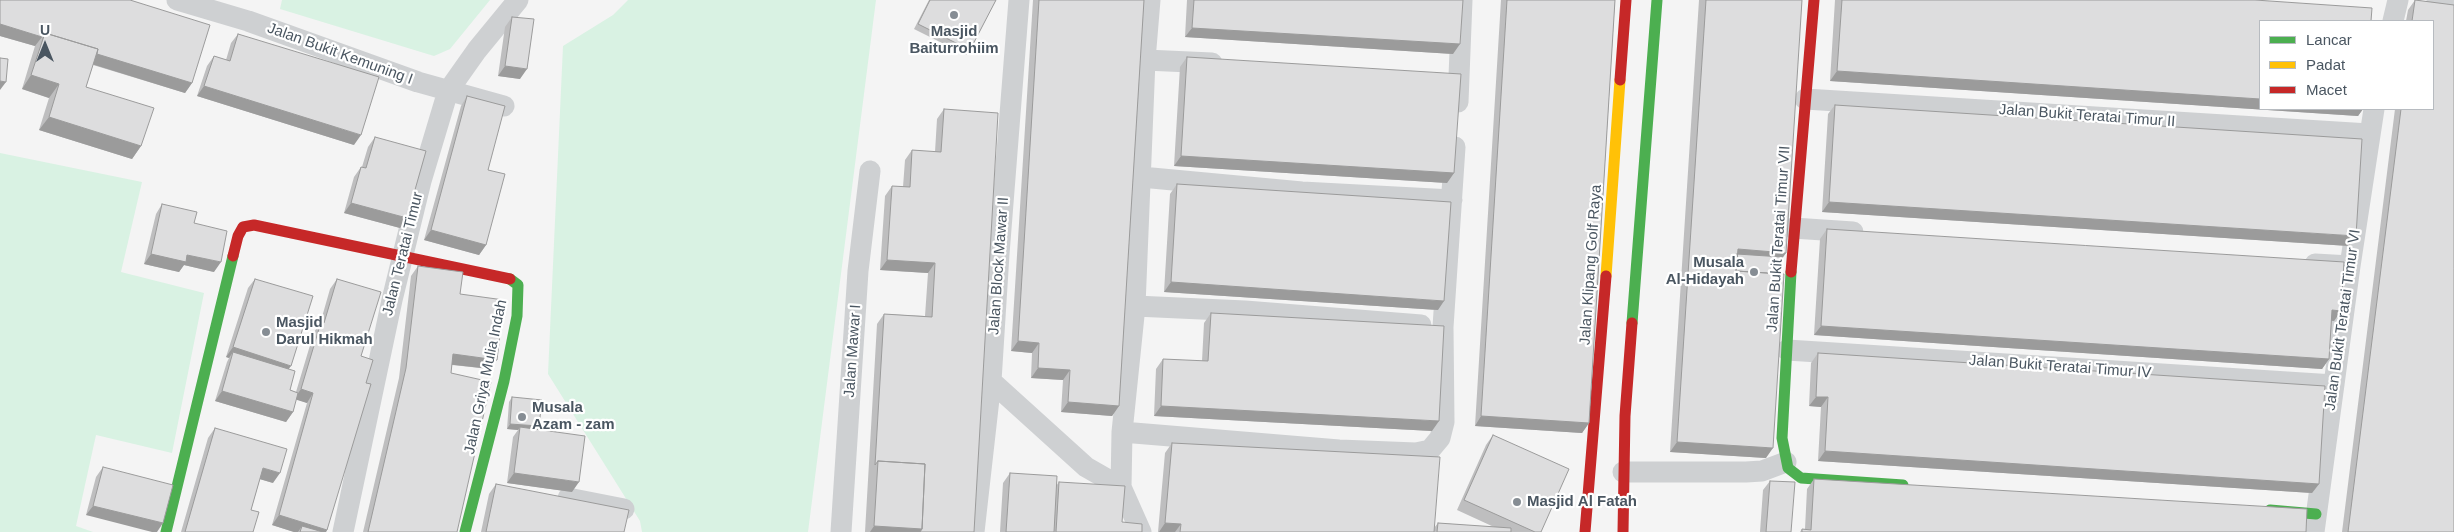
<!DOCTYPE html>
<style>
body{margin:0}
#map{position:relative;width:2454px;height:532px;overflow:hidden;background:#f4f4f4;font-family:Helvetica,sans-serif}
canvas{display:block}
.legend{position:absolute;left:2259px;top:20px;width:175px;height:90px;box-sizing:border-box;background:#fff;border:1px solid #b7bbc0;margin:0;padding:6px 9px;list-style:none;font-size:15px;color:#4a5661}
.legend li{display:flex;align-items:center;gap:10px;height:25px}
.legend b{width:25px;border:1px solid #b7bbc0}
.north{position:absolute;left:20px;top:20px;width:50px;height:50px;-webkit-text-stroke:4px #fff;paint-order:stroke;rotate:0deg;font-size:14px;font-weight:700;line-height:20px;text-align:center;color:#4a5661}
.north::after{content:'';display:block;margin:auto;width:18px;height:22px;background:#4a5661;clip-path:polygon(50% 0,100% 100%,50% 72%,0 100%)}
</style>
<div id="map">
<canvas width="2454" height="532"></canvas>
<ul class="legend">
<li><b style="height:6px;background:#4caf50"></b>Lancar</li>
<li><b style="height:6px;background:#ffc107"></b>Padat</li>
<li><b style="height:6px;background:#c62828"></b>Macet</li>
</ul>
<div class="north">U</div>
</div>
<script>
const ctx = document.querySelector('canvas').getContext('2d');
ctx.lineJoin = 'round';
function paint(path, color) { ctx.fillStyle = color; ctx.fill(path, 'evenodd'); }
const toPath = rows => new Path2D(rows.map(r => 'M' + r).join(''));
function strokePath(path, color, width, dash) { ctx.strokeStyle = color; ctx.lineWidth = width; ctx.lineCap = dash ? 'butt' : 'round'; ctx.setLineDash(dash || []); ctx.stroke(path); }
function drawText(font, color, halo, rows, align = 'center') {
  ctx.font = font + ' Helvetica,sans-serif'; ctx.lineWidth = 4.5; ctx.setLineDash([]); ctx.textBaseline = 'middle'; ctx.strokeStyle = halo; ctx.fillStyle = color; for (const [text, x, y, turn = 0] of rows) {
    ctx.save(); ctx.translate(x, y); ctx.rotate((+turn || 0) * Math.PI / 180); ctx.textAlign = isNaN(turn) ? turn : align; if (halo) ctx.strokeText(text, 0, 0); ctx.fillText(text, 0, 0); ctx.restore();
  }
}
paint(toPath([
 [282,0,490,0,450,49,434,56,280,9],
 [628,0,876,0,808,532,642,532,640,521,548,374,563,46,613,15],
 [0,153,142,182,121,272,204,293,172,453,96,435,76,526,93,532,0,532]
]), '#d9f2e3');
strokePath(toPath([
 [177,0,248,21,418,82,504,106],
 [2437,0,2454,3],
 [2393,21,2398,0],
 [1145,60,1212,63],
 [1805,99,2369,134],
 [1458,102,1462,0],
 [1141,177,1302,192,1452,200],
 [1793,228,1853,232],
 [2315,264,2350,266],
 [1135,306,1245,311,1421,325],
 [1787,350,2334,385],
 [991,381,1086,467,1121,487,1141,532],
 [1122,432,1339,450,1416,453,1430,450,1440,438,1444,422,1443,327,1455,147],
 [1623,472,1746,472,1762,471,1786,462],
 [1121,487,1122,432,1135,306,1145,60,1150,0],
 [568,498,624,509],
 [343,532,392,300,421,181,448,91,477,50,518,0],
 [841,532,858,271,870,171],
 [974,532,991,381,999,254,1019,0],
 [2314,532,2350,266,2374,109]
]), '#ced0d2', 21);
strokePath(toPath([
 [1791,272,1782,438,1788,468,1801,478,1903,485],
 [1632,323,1657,0],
 [2270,510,2316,514],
 [166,532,233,256],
 [465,532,504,381,517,316,518,285,510,279]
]), '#4caf50', 11);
strokePath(toPath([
 [1606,276,1620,80]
]), '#ffc107', 11);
strokePath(toPath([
 [1620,80,1626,0],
 [233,256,238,236,243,227,254,225,510,279],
 [1791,272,1814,0],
 [1585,532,1606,276],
 [1623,532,1625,416,1632,323]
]), '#c62828', 11);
paint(toPath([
 [0,0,192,83,185,93,93,65,86,87,141,146,132,159,39,130,49,98,22,89,35,46,0,36],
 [929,0,996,0,970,50,966,55,914,29],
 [1033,0,1144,0,1119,406,1112,416,1061,412,1063,380,1031,378,1032,353,1011,351],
 [1187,0,1463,0,1453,54,1185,37],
 [1501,0,1615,0,1589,423,1582,433,1475,426],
 [1699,0,1802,0,1782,257,1766,458,1670,452],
 [1835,0,2255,0,2260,109,2363,109,2358,116,1830,81],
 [2415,0,2454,5,2454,532,2342,532,2395,109,2433,109,2433,21,2406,21,2408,10],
 [512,17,520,79,498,76,505,27],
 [238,34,354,145,197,96,207,66,214,56,226,60,231,43],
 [1187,57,1454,173,1447,183,1174,166,1180,67],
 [467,96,488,170,486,245,479,255,424,240,461,106],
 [1835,105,2349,246,1822,212,1828,114],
 [944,109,974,532,865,532,877,324,884,314,925,316,928,273,880,270,885,196,892,186,903,187,905,160,912,150,935,152,937,119],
 [375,137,407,218,400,228,344,213,354,177,361,167,362,167,368,147],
 [1177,184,1438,310,1164,292,1170,194],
 [162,204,194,223,214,272,184,265,179,272,144,264,156,214],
 [1827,229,2341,311,2334,321,2332,321,2329,359,2322,369,1814,335,1820,239],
 [418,266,460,294,497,360,490,369,452,365,451,373,457,532,363,532,399,378,411,276],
 [255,279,289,369,290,390,296,392,314,332,320,324,330,289,337,279,361,356,366,383,327,530,326,532,294,532,272,525,307,403,296,399,293,412,286,422,215,401,227,362,229,358,226,357,248,288],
 [1211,313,1432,431,1154,416,1156,369,1163,359,1202,361,1204,323],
 [1818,353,2319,484,2312,493,1818,461,1821,407,1809,406,1811,363],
 [512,397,539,426,537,429,572,492,507,483,513,437,518,430,507,429,509,402],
 [215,428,273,483,260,479,251,510,253,532,181,532,208,438],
 [1493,435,1541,532,1158,532,1165,453,1172,443,1434,528,1438,523,1494,527,1457,510,1486,445],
 [103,467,163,523,86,515,96,477],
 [1010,473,1056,486,1059,482,1122,522,1142,532,1000,532,1003,483],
 [1814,479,2306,532,1800,532,1802,529,1805,529,1807,489],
 [1770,481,1791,532,1760,532,1763,490],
 [496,484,624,532,481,532,489,494]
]), '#bebebf');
paint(toPath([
 [0,24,42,37,35,46,0,36],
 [1192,28,1460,44,1453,54,1185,37],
 [43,37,192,83,185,93,40,48],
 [505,66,527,69,520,79,498,76],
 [1837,71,2260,99,2260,109,2363,109,2358,116,1830,81],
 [31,75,59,84,49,98,22,89],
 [0,81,6,82,0,90],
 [204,86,361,135,354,145,197,96],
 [49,117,141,146,132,159,39,130],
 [1181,156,1454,173,1447,183,1174,166],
 [1829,202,2356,236,2349,246,1822,212],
 [351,203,407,218,400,228,344,213],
 [431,230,486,245,479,255,424,240],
 [1738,249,1786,253,1779,263,1734,259],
 [151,254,187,255,221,262,214,272,184,265,179,272,144,264],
 [887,260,935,263,928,273,880,270],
 [1171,282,1444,301,1438,310,1164,292],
 [2332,310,2341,311,2334,321,2325,320],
 [1821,326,2329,359,2322,369,1814,335],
 [1018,341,1039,343,1032,353,1011,351],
 [233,347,291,366,284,375,233,352,229,358,226,357],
 [453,354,497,360,490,369,446,364],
 [1038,368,1070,370,1063,380,1031,378],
 [301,389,313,393,307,403,294,399],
 [222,391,293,412,286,422,215,401],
 [1816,397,1828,397,1821,407,1809,406],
 [1068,402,1119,406,1112,416,1061,412],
 [1161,406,1439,421,1432,431,1154,416],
 [1481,416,1589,423,1582,433,1475,426],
 [510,424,539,426,536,431,520,427,518,430,507,429],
 [1677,442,1773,448,1766,458,1670,452],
 [1825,451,2319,484,2312,493,1818,461],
 [263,468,280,473,273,483,256,478],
 [514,473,579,482,572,492,507,483],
 [93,506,163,523,157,532,152,532,86,515],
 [279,515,327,530,326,532,300,532,302,526,298,532,294,532,272,525],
 [1165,523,1181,524,1175,532,1159,532],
 [874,526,922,529,920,532,870,532]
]), '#9b9b9b');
const building = toPath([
 [0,0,130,0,210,25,192,83,97,54,98,49,45,33,42,37,0,24,0,0],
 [930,0,996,0,970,50,918,24,930,0],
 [1039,0,1144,0,1119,406,1068,402,1070,370,1038,368,1039,343,1018,341,1039,0],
 [1194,0,1463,0,1460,44,1192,28,1194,0],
 [1507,0,1615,0,1589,423,1481,416,1507,0],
 [1706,0,1802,0,1786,253,1738,249,1736,271,1784,274,1773,448,1677,442,1706,0],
 [1842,0,2255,0,2372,8,2371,21,2260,21,2260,99,1837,71,1842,0],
 [2415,0,2454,5,2454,532,2348,532,2401,109,2433,109,2433,21,2412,21,2415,0],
 [512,17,534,19,527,69,505,66,512,17],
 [45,33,98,49,86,87,154,108,141,146,49,117,59,84,31,75,45,33],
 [238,34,379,77,361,135,204,86,214,56,230,61,238,34],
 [1187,57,1461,74,1454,173,1181,156,1187,57],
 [0,58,8,59,6,82,0,81,0,58],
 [467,96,505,106,488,170,505,174,486,245,431,230,467,96],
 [1835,105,2362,139,2356,236,1829,202,1835,105],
 [944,109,998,113,974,532,920,532,922,529,925,464,878,461,875,465,884,314,932,317,935,263,887,260,892,186,910,187,912,150,941,152,944,109],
 [375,137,426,151,407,218,351,203,361,167,366,168,375,137],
 [1177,184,1451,202,1444,301,1171,282,1177,184],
 [162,204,197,212,194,223,227,231,221,262,187,255,186,262,151,254,162,204],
 [1827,229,2344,262,2341,311,2332,310,2329,359,1821,326,1827,229],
 [1737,254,1782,257,1781,274,1736,271,1737,254],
 [418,266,463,272,460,294,504,300,497,360,453,354,451,373,491,382,457,532,368,532,406,368,418,266],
 [255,279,313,296,291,366,233,347,255,279],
 [337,279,381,292,361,356,373,360,366,383,371,384,327,530,279,515,313,393,301,389,321,322,324,323,337,279],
 [1211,313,1444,326,1439,421,1161,406,1163,359,1208,361,1211,313],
 [233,352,295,371,290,390,298,393,293,412,222,391,233,352],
 [1818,353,2325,386,2319,484,1825,451,1828,397,1816,397,1818,353],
 [512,397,542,400,539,426,510,424,512,397],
 [520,427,585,436,579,482,514,473,520,427],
 [215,428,287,449,280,473,263,468,251,510,259,512,253,532,185,532,215,428],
 [1493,435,1569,469,1541,532,1535,532,1464,500,1493,435],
 [1172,443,1440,457,1434,532,1180,532,1181,524,1165,523,1172,443],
 [878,461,925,464,922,529,874,526,878,461],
 [103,467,173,485,163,523,93,506,103,467],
 [1010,473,1057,476,1054,532,1006,532,1010,473],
 [1814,479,2307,509,2306,532,1802,532,1802,529,1811,530,1814,479],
 [1770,481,1795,482,1791,532,1766,532,1770,481],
 [1059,482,1125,486,1122,522,1142,524,1142,532,1056,532,1059,482],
 [496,484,629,510,624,532,486,532,496,484],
 [1438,523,1511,528,1511,532,1437,532,1438,523],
 [302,526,323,532,300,532,302,526]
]);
paint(building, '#ddddde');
strokePath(building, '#9b9b9b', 1);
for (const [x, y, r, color] of [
 [954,15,5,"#868d94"],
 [1754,272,5,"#868d94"],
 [266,332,5,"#868d94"],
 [522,417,5,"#868d94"],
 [1517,502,5,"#868d94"]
]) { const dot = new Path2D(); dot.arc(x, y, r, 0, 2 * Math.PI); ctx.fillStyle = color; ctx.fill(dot); strokePath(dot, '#fff', 2); }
drawText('bold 15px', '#4a5661', '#fff', [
 ["Masjid",954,32,"center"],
 ["Baiturrohiim",954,49,"center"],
 ["Musala",1744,263,"right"],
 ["Al-Hidayah",1744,280,"right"],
 ["Masjid",276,323],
 ["Darul Hikmah",276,340],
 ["Musala",532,408],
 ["Azam - zam",532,425],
 ["Masjid Al Fatah",1527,502]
], 'left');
drawText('15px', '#4a5661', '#fff', [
 ["Jalan Bukit Kemuning I",340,54,20],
 ["Jalan Bukit Teratai Timur II",2087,116,4],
 ["Jalan Bukit Teratai Timur VII",1779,239,-86],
 ["Jalan Teratai Timur",403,254,-76],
 ["Jalan Klipang Golf Raya",1591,265,-86],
 ["Jalan Block Mawar II",999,266,-86],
 ["Jalan Bukit Teratai Timur VI",2343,320,-82],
 ["Jalan Mawar I",853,351,-86],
 ["Jalan Bukit Teratai Timur IV",2060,367,4],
 ["Jalan Griya Mulia Indah",486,377,-78]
]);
</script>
